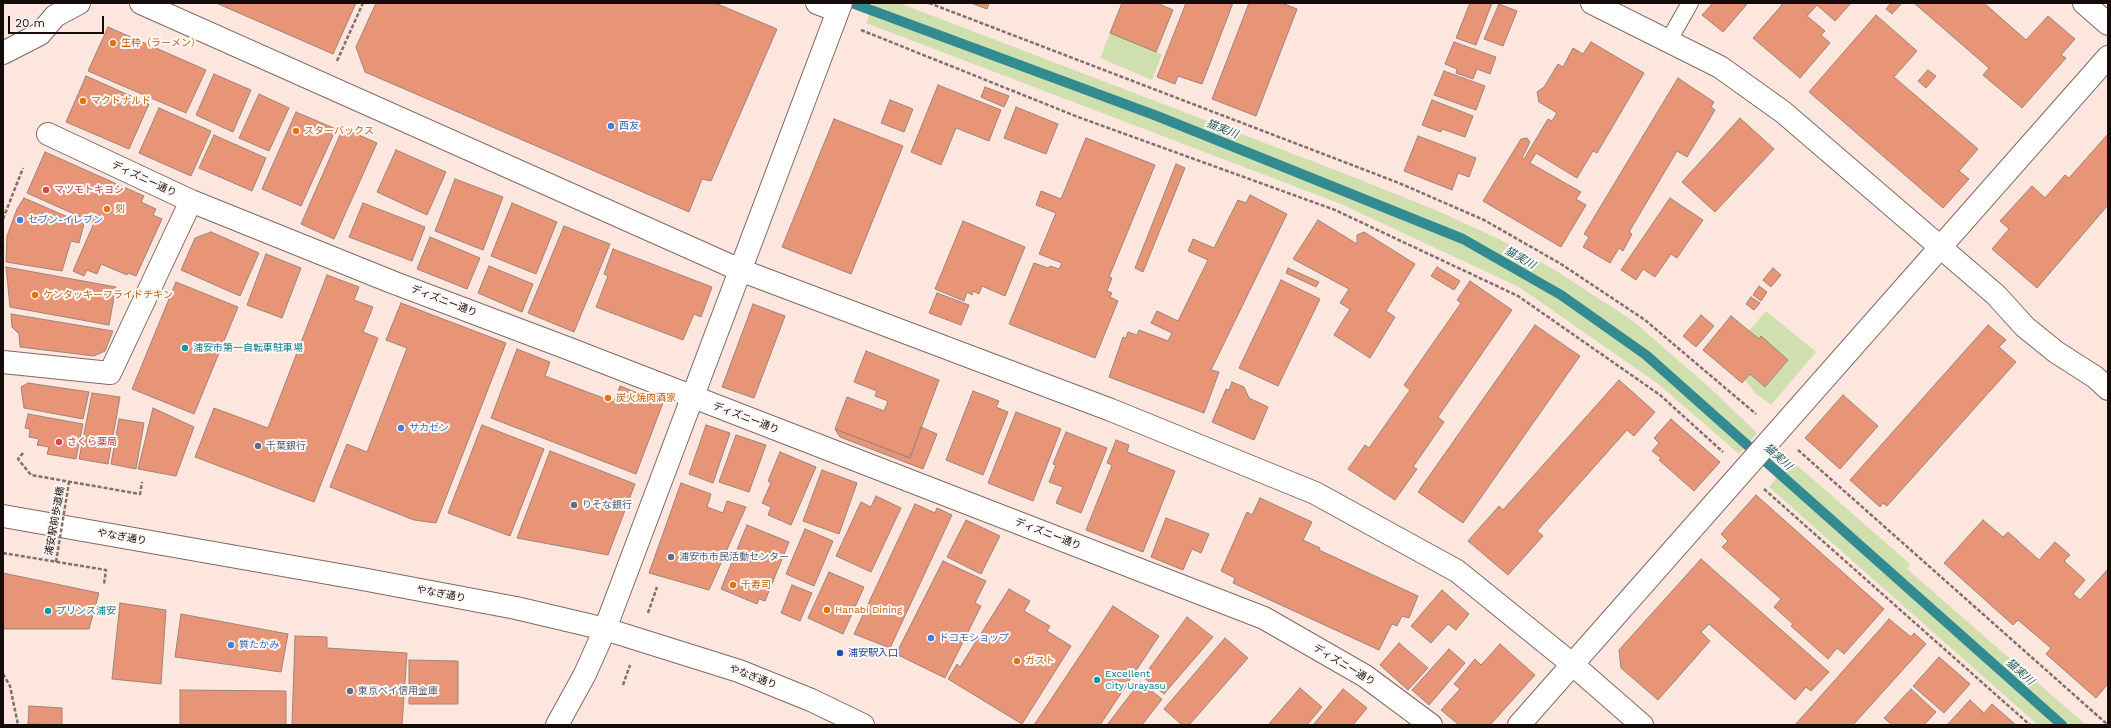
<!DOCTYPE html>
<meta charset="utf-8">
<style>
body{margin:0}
#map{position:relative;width:2111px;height:728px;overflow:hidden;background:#fce6de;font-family:"Work Sans",sans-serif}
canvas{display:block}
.frame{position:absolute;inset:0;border:4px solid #150c09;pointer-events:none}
.scale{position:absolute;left:8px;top:16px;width:96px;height:18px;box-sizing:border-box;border:2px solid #150c09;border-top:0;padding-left:5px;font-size:12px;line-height:14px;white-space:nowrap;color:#150c09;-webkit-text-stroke:3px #fdf7f5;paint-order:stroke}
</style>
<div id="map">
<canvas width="2111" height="728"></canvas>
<div class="frame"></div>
<div class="scale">20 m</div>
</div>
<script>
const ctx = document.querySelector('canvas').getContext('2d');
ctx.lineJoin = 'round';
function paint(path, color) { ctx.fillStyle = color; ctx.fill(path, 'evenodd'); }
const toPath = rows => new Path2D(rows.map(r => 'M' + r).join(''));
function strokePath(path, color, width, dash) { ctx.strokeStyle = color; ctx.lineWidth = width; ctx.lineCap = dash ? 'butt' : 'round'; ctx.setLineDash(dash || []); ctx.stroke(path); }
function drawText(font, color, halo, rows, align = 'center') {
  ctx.font = font + ' "Work Sans","Noto Sans JP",sans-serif'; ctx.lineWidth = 4; ctx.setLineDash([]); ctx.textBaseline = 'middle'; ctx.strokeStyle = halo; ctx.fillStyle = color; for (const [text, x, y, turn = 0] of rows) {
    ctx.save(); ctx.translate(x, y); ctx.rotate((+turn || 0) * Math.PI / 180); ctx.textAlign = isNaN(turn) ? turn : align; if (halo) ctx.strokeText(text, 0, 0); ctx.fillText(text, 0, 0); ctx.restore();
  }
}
paint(toPath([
 [874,3,899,3,1338,171,1433,209,1497,238,1555,270,1633,321,1710,388,1757,433,1739,454,1657,383,1519,287,1341,204,866,23],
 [1110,33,1162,54,1152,80,1100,58],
 [1766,311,1816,352,1771,405,1755,393,1745,380,1750,374,1765,387,1788,360,1761,337,1759,339,1749,331],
 [1791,460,1910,564,1907,569,2086,725,2038,725,1769,487]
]), '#cfdfae');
strokePath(toPath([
 [852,3,1157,116,1463,239,1561,295,1646,355,2062,725]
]), '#338b92', 10);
const building = toPath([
 [216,3,356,3,333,54,216,3],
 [376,3,715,3,777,29,711,181,702,179,689,212,365,72,356,47,376,3],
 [971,3,989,3,987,9,971,3],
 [1122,3,1157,3,1173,10,1156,52,1110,33,1122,3],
 [1186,3,1233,3,1202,84,1178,76,1175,84,1157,77,1186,3],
 [1249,3,1282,3,1297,9,1256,116,1212,99,1249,3],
 [1470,3,1492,3,1476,45,1456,38,1470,3],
 [1713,3,1748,3,1723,32,1702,15,1713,3],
 [1780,3,1851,3,1835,21,1817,5,1807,16,1825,31,1821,35,1830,43,1800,78,1753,38,1782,5,1780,3],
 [1891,3,1902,3,1892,14,1886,9,1891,3],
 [1914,3,1984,3,2026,40,2048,16,2075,39,2061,55,2066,58,2022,108,1983,75,1989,68,1914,3],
 [1499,4,1517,11,1503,46,1484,39,1499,4],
 [1876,15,1917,51,1894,77,1978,149,1959,171,1969,179,1943,208,1809,92,1876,15],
 [108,27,206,70,186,113,88,71,108,27],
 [1454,42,1496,57,1490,74,1477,69,1473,79,1456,73,1457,69,1445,64,1454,42],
 [1591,42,1644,73,1597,153,1593,151,1577,178,1536,153,1530,163,1581,192,1576,199,1586,205,1561,247,1483,201,1521,139,1527,138,1530,142,1522,158,1524,159,1548,119,1552,121,1557,113,1539,102,1537,92,1544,87,1558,64,1563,67,1573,48,1583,54,1591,42],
 [1928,70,1936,76,1926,88,1918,81,1928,70],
 [1444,71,1485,86,1476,110,1434,95,1444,71],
 [214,74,251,90,233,132,196,115,214,74],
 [86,76,149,104,129,149,66,122,86,76],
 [1678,78,1714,102,1711,107,1715,110,1687,157,1677,151,1629,232,1632,234,1623,251,1619,248,1610,263,1583,247,1589,237,1584,234,1678,78],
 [938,85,1001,110,989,141,956,128,941,165,911,152,938,85],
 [985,87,1009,96,1004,107,981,97,985,87],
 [259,94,289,108,269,151,239,138,259,94],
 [890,100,913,109,904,132,881,123,890,100],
 [1432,100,1473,116,1465,137,1442,129,1441,132,1422,125,1432,100],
 [1016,107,1058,124,1046,154,1004,138,1016,107],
 [159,108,211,131,191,176,139,153,159,108],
 [296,112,336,129,301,206,262,189,296,112],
 [1740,118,1774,149,1715,212,1682,182,1740,118],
 [834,119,903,146,851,274,782,247,834,119],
 [343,128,377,143,334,239,301,224,343,128],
 [2108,134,2108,205,2037,288,1992,249,2009,229,2000,221,2032,186,2045,198,2065,175,2069,178,2108,134],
 [214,135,266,158,252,191,199,168,214,135],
 [1418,136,1476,158,1469,177,1458,173,1452,190,1404,171,1418,136],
 [1086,138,1155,165,1109,277,1112,278,1107,291,1112,293,1110,297,1118,301,1095,358,1009,324,1034,263,1048,268,1050,266,1059,269,1062,263,1039,254,1056,213,1036,205,1041,191,1061,199,1086,138],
 [396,150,446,172,427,215,377,192,396,150],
 [45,152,144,196,141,202,156,209,153,215,162,219,136,276,128,273,127,275,101,264,97,274,87,270,84,276,73,271,94,223,27,193,45,152],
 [1176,164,1185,168,1143,272,1135,268,1176,164],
 [455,179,503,197,483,250,435,231,455,179],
 [1250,195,1287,214,1211,370,1219,372,1204,413,1109,377,1123,337,1126,338,1128,332,1137,335,1139,330,1168,341,1172,333,1151,323,1157,311,1178,321,1208,260,1188,251,1193,239,1214,248,1238,200,1246,203,1250,195],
 [24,198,84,224,79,243,71,241,62,271,6,262,7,236,17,209,24,198],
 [1670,198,1703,220,1677,258,1671,254,1655,277,1643,269,1636,280,1621,270,1670,198],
 [363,203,425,227,412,261,349,237,363,203],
 [512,203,557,222,536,274,491,256,512,203],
 [1318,220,1357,244,1357,235,1364,232,1415,264,1386,311,1395,317,1370,358,1334,335,1350,309,1340,303,1349,289,1293,259,1318,220],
 [963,221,1025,247,1005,296,982,286,979,294,973,291,972,295,967,292,964,301,935,289,963,221],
 [564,226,610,244,574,332,528,313,564,226],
 [211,232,259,253,240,296,181,270,195,238,211,232],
 [430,237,480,258,467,289,417,269,430,237],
 [613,249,712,287,701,317,694,314,683,340,596,307,608,276,604,274,613,249],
 [266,254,301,268,282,318,247,305,266,254],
 [489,266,533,284,522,312,478,293,489,266],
 [6,267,116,287,109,325,10,307,6,267],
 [1437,267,1460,281,1454,290,1431,276,1437,267],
 [1288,268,1319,282,1316,287,1286,273,1288,268],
 [1773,268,1781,275,1771,287,1763,280,1773,268],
 [327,275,359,287,354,300,373,307,363,332,378,338,314,502,195,457,214,408,268,428,327,275],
 [1281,280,1320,299,1278,386,1239,368,1281,280],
 [1470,281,1512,310,1438,417,1444,422,1413,467,1417,469,1395,500,1348,469,1365,445,1369,448,1410,390,1404,385,1461,303,1457,300,1470,281],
 [176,282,238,307,194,414,132,389,176,282],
 [1759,286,1767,292,1761,301,1753,295,1759,286],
 [937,293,969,305,961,325,929,313,937,293],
 [1751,297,1760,303,1754,310,1746,304,1751,297],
 [401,303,506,343,436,523,414,520,330,487,347,444,367,452,407,348,386,340,401,303],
 [753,304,785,316,754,398,722,387,753,304],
 [11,314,113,331,105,351,94,356,20,347,19,334,12,327,11,314],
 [1701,315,1714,326,1696,347,1683,336,1701,315],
 [1731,316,1759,339,1761,336,1788,360,1765,387,1750,374,1742,383,1703,350,1731,316],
 [1535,325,1580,356,1463,523,1418,492,1535,325],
 [1988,325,2006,340,1999,347,2016,362,1887,506,1883,503,1880,507,1850,480,1988,325],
 [517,349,550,362,545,376,614,402,620,386,663,403,636,474,491,418,517,349],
 [866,351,939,380,910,458,835,429,847,397,884,411,888,401,875,396,877,391,854,382,866,351],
 [1619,380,1655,412,1634,436,1627,430,1537,531,1543,536,1508,575,1468,541,1499,506,1503,510,1619,380],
 [1232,382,1244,387,1249,398,1268,407,1254,440,1212,422,1226,389,1229,390,1232,382],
 [28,383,89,392,83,419,24,408,21,387,28,383],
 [973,391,999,401,996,407,1008,412,983,475,946,460,973,391],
 [92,393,120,397,108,464,79,459,92,393],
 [1843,395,1878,426,1840,469,1805,438,1843,395],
 [153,408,194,427,176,476,138,469,153,408],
 [1016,412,1061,429,1033,501,988,483,1016,412],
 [28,414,83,424,76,459,47,454,49,447,37,445,39,439,29,437,30,429,25,428,28,414],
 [119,419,144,423,136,469,111,464,119,419],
 [1671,419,1720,462,1694,491,1659,460,1661,458,1652,451,1659,443,1654,438,1671,419],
 [482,425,544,449,510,536,448,513,482,425],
 [706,425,730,433,713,483,689,474,706,425],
 [921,427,937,434,923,469,840,437,835,429,910,458,921,427],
 [1066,432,1107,448,1081,513,1056,503,1063,487,1049,482,1056,465,1053,464,1066,432],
 [736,435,766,445,749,492,719,482,736,435],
 [1116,440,1129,445,1127,452,1175,471,1143,552,1086,530,1112,465,1107,463,1116,440],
 [550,451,635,484,608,555,517,538,550,451],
 [780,452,816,467,791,525,768,515,771,507,762,503,771,483,768,481,780,452],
 [822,470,857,483,839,534,803,521,822,470],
 [681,483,711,494,707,507,723,513,727,501,746,507,709,590,649,573,681,483],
 [1756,495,1884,609,1844,654,1837,648,1828,659,1791,626,1793,624,1774,607,1781,599,1722,547,1728,541,1721,534,1756,495],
 [876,496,901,508,871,572,836,556,861,502,871,507,876,496],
 [1260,498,1312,522,1303,540,1320,548,1319,550,1418,596,1409,618,1402,616,1397,626,1392,624,1379,650,1233,583,1235,578,1221,571,1247,512,1252,515,1260,498],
 [915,504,935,513,937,508,952,515,890,648,854,634,915,504],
 [1166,518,1209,534,1201,553,1192,549,1183,570,1151,557,1166,518],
 [966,520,1000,536,981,574,947,557,966,520],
 [1983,520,2003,537,2008,532,2039,560,2055,542,2070,555,2064,561,2085,580,2073,594,2080,600,2108,569,2108,684,2096,698,2046,654,2051,648,2018,620,2013,625,1944,563,1983,520],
 [747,525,789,542,765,601,759,599,757,604,721,589,747,525],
 [805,529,833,541,814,586,786,574,805,529],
 [1701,559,1829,672,1811,691,1806,687,1795,700,1709,624,1701,632,1710,641,1658,700,1621,668,1619,650,1701,559],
 [943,561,986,581,975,603,981,606,945,678,896,654,943,561],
 [829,572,864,587,843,634,808,618,829,572],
 [3,573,99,593,89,629,3,629,3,573],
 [792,585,812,593,800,621,781,613,792,585],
 [1009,589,1030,601,1024,611,1050,626,1047,631,1071,646,1022,724,948,679,957,664,960,667,1009,589],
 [1442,590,1469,614,1456,630,1448,624,1431,643,1411,626,1442,590],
 [120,603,166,610,161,684,112,679,120,603],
 [1113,606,1159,636,1100,725,1034,725,1113,606],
 [181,614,288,634,281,672,175,657,181,614],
 [1187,617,1213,637,1164,694,1143,677,1187,617],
 [1889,619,1911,637,1914,633,1926,644,1853,725,1795,725,1889,619],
 [295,636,327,637,327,648,407,653,402,725,292,725,295,636],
 [1225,638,1248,658,1189,725,1182,725,1164,709,1225,638],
 [1399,643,1428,668,1408,690,1380,665,1399,643],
 [1500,644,1535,675,1490,725,1459,725,1441,710,1460,689,1454,684,1475,659,1481,665,1500,644],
 [1449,649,1465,663,1429,705,1412,690,1449,649],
 [1939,657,1970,684,1944,713,1913,686,1939,657],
 [409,660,458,661,458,704,409,704,409,660],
 [1140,682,1162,699,1142,725,1107,725,1140,682],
 [1300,688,1322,707,1307,725,1268,725,1300,688],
 [1343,689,1367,708,1353,725,1313,725,1343,689],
 [1911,689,1936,712,1924,725,1892,725,1884,718,1911,689],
 [180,690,286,691,286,725,180,725,180,690],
 [1970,700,1984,713,1992,704,2016,725,1947,725,1970,700],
 [29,706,62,708,62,725,28,724,29,706]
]);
paint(building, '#e89476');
strokePath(building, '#9c847b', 1);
const lane = toPath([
 [1669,40,1690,3]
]);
const street = toPath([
 [141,3,740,270,1111,410,1315,493,1457,571,1572,664,1642,725],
 [817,3,838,11],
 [1592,3,1720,67,1783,112,1996,295,2025,327,2056,352,2095,377,2108,389],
 [2084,3,2108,24],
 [3,53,40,34,55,16,79,3],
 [48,134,191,201,392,282,567,348,1264,618,1365,676,1431,725],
 [3,362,110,373,191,201],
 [557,725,585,674,605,629,841,3],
 [1519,725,2108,57]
]);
const secondary = toPath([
 [3,516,362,579,516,608,605,629,739,671,811,700,863,725]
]);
strokePath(lane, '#806961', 18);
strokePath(street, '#806961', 24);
strokePath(secondary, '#806961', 24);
strokePath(toPath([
 [929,3,1399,183,1484,220,1561,264,1645,320,1756,414],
 [861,30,1078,117,1335,210,1518,296,1660,395,1723,452],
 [337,61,363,3],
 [3,219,23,168],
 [1798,450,2108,725],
 [23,453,18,459,31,475,140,494,142,482],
 [1764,489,2030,725],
 [3,553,106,570,104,584],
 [648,613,657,587],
 [3,674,10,686,18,725],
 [623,685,630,665]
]), '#80716c', 2.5, [4, 2]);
strokePath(lane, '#fff', 16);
strokePath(street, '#fff', 22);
strokePath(secondary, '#fff', 22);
strokePath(toPath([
 [56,562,69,482]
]), '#80716c', 2.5, [4, 2]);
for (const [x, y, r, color] of [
 [113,43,4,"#e8710a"],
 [83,101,4,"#e8710a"],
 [611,126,4,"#3f7fe0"],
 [296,131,4,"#e8710a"],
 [46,190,4,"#e0444e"],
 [107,209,4,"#e8710a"],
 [20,220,4,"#3f7fe0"],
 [35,295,4,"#e8710a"],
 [185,348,4,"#0f9aa8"],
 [608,398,4,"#e8710a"],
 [401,428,4,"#3f7fe0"],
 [59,442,4,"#e0444e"],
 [258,446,4,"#5c6f8a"],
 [574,505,4,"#5c6f8a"],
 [671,557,4,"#5c6f8a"],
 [733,585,4,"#e8710a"],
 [827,610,4,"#e8710a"],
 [48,611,4,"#0f9aa8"],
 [931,638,4,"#3f7fe0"],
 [231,645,4,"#3f7fe0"],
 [840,653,4,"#1a4fb4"],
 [1017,661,4,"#e8710a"],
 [1097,680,4,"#0f9aa8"],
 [350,691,4,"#5c6f8a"]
]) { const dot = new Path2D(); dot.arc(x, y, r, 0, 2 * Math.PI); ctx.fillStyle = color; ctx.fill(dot); strokePath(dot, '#fdf7f5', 1.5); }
drawText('10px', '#c56008', '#fdf7f5', [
 ["生粋（ラーメン）",121,43],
 ["マクドナルド",91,101],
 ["スターバックス",304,131],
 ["刻",115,209],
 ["ケンタッキーフライドチキン",43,295],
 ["炭火焼肉酒家",616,398],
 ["千寿司",741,585],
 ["Hanabi Dining",835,610],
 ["ガスト",1025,661]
], 'left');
drawText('10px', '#366cbe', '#fdf7f5', [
 ["西友",619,126],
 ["セブン-イレブン",28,220],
 ["サカゼン",409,428],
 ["ドコモショップ",939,638],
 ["質たかみ",239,645]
], 'left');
drawText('10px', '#150c09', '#fdf7f5', [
 ["ディズニー通り",144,179,25],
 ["ディズニー通り",444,301,21],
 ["ディズニー通り",746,418,21],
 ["浦安駅前歩道橋",55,521,-80],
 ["ディズニー通り",1048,534,21],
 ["やなぎ通り",122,537,10],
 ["やなぎ通り",441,594,11],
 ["ディズニー通り",1344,665,31],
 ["やなぎ通り",753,677,21]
]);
drawText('10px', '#be3a42', '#fdf7f5', [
 ["マツモトキヨシ",54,190],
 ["さくら薬局",67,442]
], 'left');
drawText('10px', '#0d838f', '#fdf7f5', [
 ["浦安市第一自転車駐車場",193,348],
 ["プリンス浦安",56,611],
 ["Excellent",1105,674],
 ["City Urayasu",1105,686]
], 'left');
drawText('10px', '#4e5e75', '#fdf7f5', [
 ["千葉銀行",266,446],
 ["りそな銀行",582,505],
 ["浦安市市民活動センター",679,557],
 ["東京ベイ信用金庫",358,691]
], 'left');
drawText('10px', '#164399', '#fdf7f5', [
 ["浦安駅入口",848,653]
], 'left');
drawText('italic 11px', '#24595e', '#fdf7f5', [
 ["猫実川",1222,129,22],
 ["猫実川",1520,258,30],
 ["猫実川",1778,457,42],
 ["猫実川",2020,672,42]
]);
</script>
